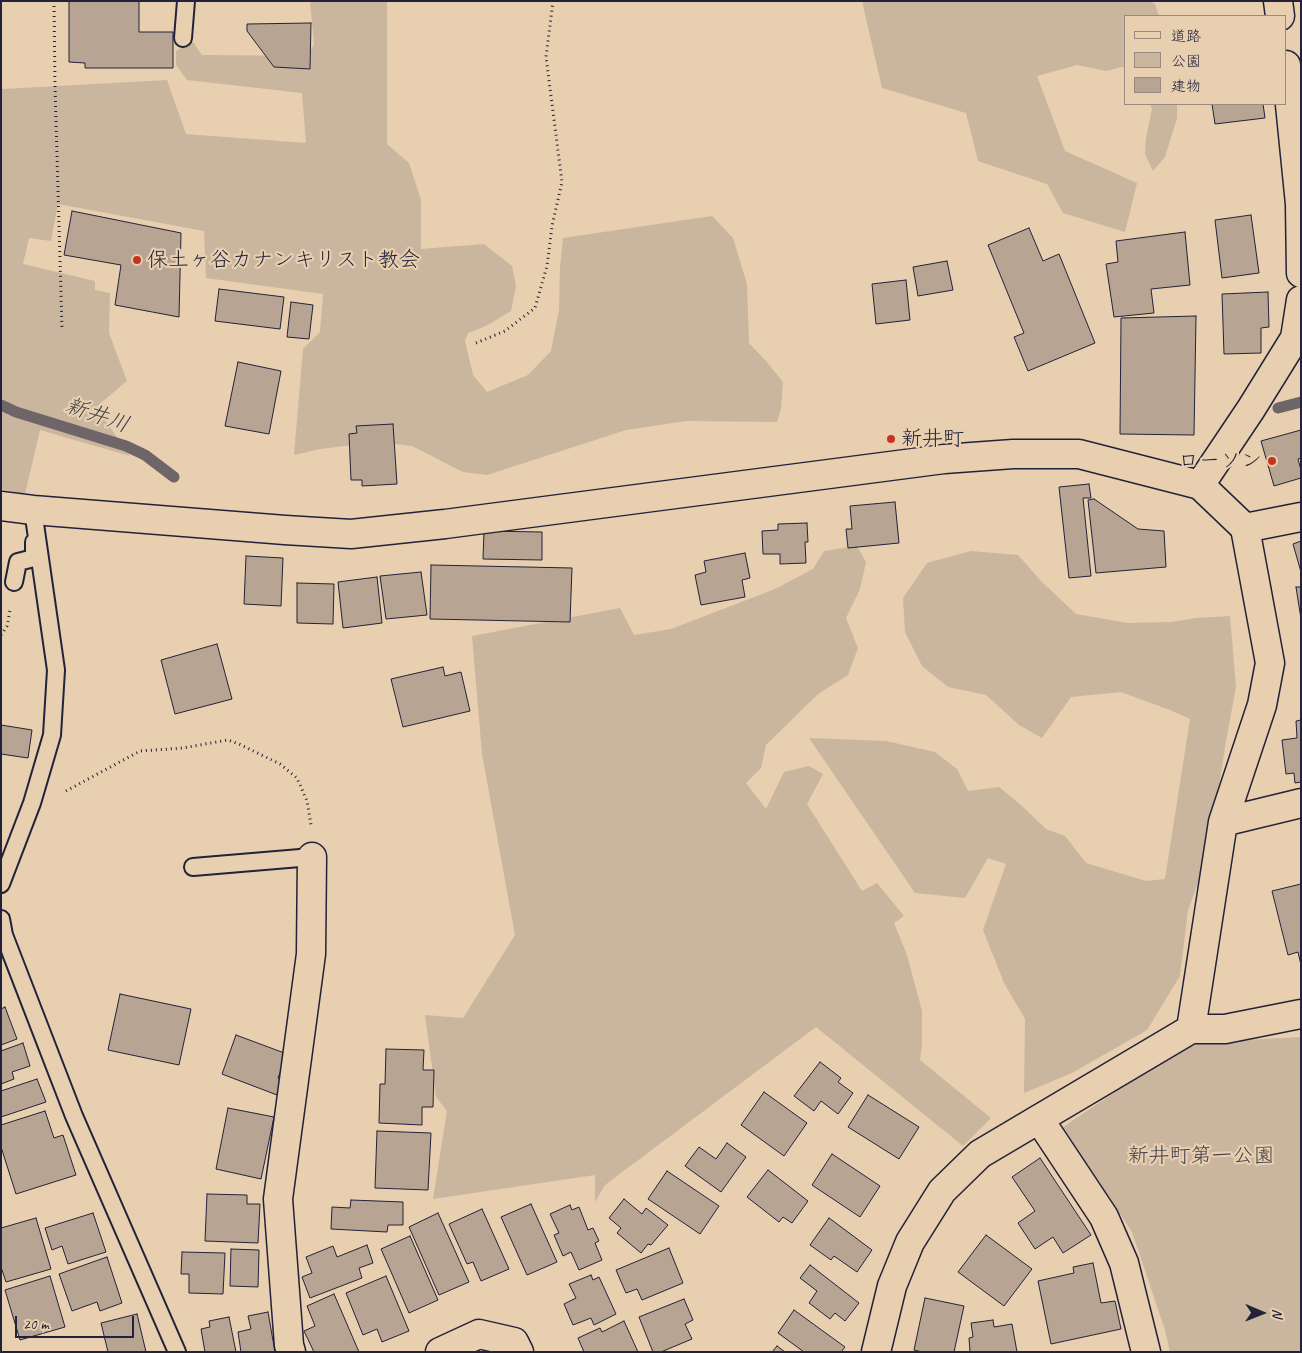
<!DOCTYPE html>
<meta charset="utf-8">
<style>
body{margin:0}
#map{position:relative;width:1302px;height:1353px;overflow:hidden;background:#e7cfaf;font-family:Caveat,"Klee One",sans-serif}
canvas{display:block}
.frame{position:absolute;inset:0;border:2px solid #22223b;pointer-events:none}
.legend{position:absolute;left:1124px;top:15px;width:162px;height:90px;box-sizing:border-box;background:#e7cfaf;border:1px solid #988a81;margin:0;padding:6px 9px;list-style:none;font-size:15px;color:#22223b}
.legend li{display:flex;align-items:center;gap:10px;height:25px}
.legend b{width:25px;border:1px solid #988a81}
.north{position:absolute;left:1237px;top:1288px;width:50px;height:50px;-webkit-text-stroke:4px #e7cfaf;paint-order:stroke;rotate:91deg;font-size:14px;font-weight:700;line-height:20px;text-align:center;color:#22223b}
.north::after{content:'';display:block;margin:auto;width:18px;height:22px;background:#22223b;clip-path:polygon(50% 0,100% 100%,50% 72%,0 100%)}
.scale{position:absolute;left:15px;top:1316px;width:119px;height:22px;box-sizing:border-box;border:2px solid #22223b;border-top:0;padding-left:6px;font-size:15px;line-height:18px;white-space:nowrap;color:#22223b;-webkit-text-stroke:4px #e7cfaf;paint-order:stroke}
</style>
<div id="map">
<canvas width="1302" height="1353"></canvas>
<div class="frame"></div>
<ul class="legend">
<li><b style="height:6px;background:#e7cfaf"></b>道路</li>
<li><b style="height:14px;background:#cab69e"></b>公園</li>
<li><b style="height:14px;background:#b7a492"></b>建物</li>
</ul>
<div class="north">N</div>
<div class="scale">20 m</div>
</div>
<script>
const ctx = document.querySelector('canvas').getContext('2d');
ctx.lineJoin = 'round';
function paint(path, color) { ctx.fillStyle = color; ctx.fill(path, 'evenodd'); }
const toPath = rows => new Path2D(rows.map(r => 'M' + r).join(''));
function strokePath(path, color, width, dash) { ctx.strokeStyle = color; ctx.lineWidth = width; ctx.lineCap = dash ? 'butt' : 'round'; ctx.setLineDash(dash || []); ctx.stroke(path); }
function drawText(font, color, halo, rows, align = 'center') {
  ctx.font = font + ' Caveat,"Klee One",sans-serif'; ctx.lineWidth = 4.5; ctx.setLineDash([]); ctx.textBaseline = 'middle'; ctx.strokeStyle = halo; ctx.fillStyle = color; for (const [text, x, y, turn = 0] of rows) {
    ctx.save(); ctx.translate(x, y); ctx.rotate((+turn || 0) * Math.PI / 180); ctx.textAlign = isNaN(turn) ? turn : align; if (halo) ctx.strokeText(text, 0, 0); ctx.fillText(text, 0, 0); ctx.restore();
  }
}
paint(toPath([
 [310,1,387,1,387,144,409,163,421,200,421,249,484,244,512,266,516,286,511,311,486,326,468,333,465,341,473,375,487,392,528,375,551,351,559,310,560,268,563,238,712,216,733,238,747,284,749,343,766,361,783,382,781,408,777,422,686,421,626,430,487,475,463,472,412,446,378,442,320,449,294,455,303,349,320,332,323,294,206,278,204,231,58,204,51,241,29,238,23,264,95,281,95,290,110,293,109,333,127,381,96,407,130,456,40,430,25,494,1,489,1,81,3,89,167,80,186,134,306,143,302,93,187,80,176,65,176,51,193,42,202,55,308,56,314,44],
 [862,1,1150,1,1155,4,1159,16,1126,16,1126,66,1106,71,1077,65,1037,76,1065,151,1137,183,1125,232,1063,213,1047,184,978,161,966,113,882,88],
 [1150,104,1177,104,1177,118,1165,157,1153,171,1145,154,1146,138,1152,109],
 [857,546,866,562,860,589,846,618,858,648,848,675,818,694,766,745,761,768,746,783,766,809,784,772,809,766,823,774,807,804,862,891,877,883,904,916,894,923,907,955,922,1011,922,1044,920,1060,991,1118,963,1146,816,1027,605,1185,595,1202,595,1175,433,1199,447,1111,436,1097,425,1015,463,1018,515,935,482,754,472,636,620,608,634,635,671,629,775,589,813,569,824,551],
 [971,551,1018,555,1041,581,1076,614,1128,623,1171,622,1196,618,1230,616,1236,687,1226,741,1208,856,1188,910,1180,976,1147,1030,1072,1073,1024,1093,1025,1019,1004,983,983,930,1006,864,988,858,965,898,915,893,809,738,886,741,935,752,957,769,968,791,999,787,1022,806,1046,829,1065,836,1086,863,1146,881,1165,879,1190,719,1170,710,1121,692,1071,697,1042,738,1019,725,986,695,948,687,922,666,905,632,903,598,927,563],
 [1301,1037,1301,1352,1170,1352,1165,1330,1132,1232,1063,1127,1188,1043]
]), '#cab69e');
strokePath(toPath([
 [1,405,16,412,126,446,145,455,174,477],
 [1278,408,1301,402]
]), '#6e6568', 11);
const building = toPath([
 [69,1,139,1,139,32,173,32,173,68,85,68,85,63,69,62,69,1],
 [311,23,310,69,274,67,247,31,247,24,311,23],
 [1212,104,1263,104,1265,118,1215,124,1212,104],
 [72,211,181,233,179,317,115,305,121,265,64,255,72,211],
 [1251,215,1259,273,1222,278,1215,220,1251,215],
 [1029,228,1043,261,1059,254,1095,343,1028,371,1014,337,1024,333,988,245,1029,228],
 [1185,232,1190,285,1151,289,1154,313,1114,317,1106,264,1118,262,1116,241,1185,232],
 [947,261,953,290,918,296,913,267,947,261],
 [906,280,910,320,876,324,872,284,906,280],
 [219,289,284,297,280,329,215,321,219,289],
 [1268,292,1269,327,1261,328,1261,353,1224,354,1222,294,1268,292],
 [291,302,313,305,309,339,287,337,291,302],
 [1196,316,1194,435,1120,434,1121,318,1196,316],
 [238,362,281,371,269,434,225,426,238,362],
 [393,424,397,484,362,486,362,480,351,480,349,434,357,433,356,426,393,424],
 [1301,430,1301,458,1298,459,1301,470,1301,478,1274,486,1261,441,1301,430],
 [1089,484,1091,498,1083,498,1091,576,1069,578,1059,487,1089,484],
 [1094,499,1138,529,1164,531,1166,567,1096,573,1088,500,1094,499],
 [895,502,899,543,848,548,846,529,852,529,850,506,895,502],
 [807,523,808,542,805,542,806,563,780,564,780,554,763,554,762,531,778,530,778,524,807,523],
 [484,531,542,532,542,560,483,559,484,531],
 [1301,541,1301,572,1293,544,1301,541],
 [745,553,750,578,742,580,745,597,701,605,695,575,706,572,704,561,745,553],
 [246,556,283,558,281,606,244,604,246,556],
 [431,565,572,568,570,622,430,619,431,565],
 [421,572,427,615,386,619,380,576,421,572],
 [377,577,382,623,343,628,338,582,377,577],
 [297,583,334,584,333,624,297,623,297,583],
 [1296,587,1301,587,1301,619,1296,587],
 [217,644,232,699,175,714,161,660,217,644],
 [443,667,445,676,461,672,470,711,403,727,391,679,443,667],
 [1301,720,1301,782,1295,783,1294,773,1286,774,1282,740,1297,738,1296,721,1301,720],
 [1,725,32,730,28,758,1,754,1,725],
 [1301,884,1301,965,1298,952,1288,955,1272,891,1301,884],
 [120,994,191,1009,179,1065,108,1050,120,994],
 [5,1007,17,1039,1,1045,1,1009,5,1007],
 [236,1035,287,1054,278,1078,283,1080,277,1095,222,1074,236,1035],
 [23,1043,30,1066,12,1072,14,1079,1,1084,1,1051,23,1043],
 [386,1049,424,1050,423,1070,434,1070,433,1107,422,1107,422,1125,379,1123,380,1084,385,1084,386,1049],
 [820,1062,841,1078,838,1082,853,1093,838,1114,821,1101,814,1111,794,1096,820,1062],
 [37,1079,46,1102,1,1117,1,1091,37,1079],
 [764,1092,807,1123,784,1156,741,1125,764,1092],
 [868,1095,919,1127,899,1159,848,1127,868,1095],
 [228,1108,274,1117,261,1179,216,1169,228,1108],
 [45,1111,54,1138,63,1135,76,1175,16,1194,1,1147,1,1125,45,1111],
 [377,1131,431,1133,428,1190,375,1188,377,1131],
 [727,1143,746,1157,721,1192,685,1166,699,1147,716,1159,727,1143],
 [832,1154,880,1186,860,1217,812,1185,832,1154],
 [1040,1158,1091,1235,1063,1253,1053,1237,1035,1249,1018,1223,1035,1211,1012,1177,1040,1158],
 [768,1170,808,1201,792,1223,783,1217,779,1222,747,1197,768,1170],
 [667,1171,719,1206,700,1234,648,1199,667,1171],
 [207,1194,247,1195,247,1204,260,1204,258,1243,205,1241,207,1194],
 [624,1199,642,1214,646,1208,668,1225,651,1245,648,1244,641,1253,617,1233,621,1228,609,1218,624,1199],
 [351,1200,403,1202,403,1225,388,1225,387,1232,331,1229,332,1207,350,1208,351,1200],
 [531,1204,557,1262,527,1275,501,1217,531,1204],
 [570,1205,572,1210,579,1207,588,1230,593,1228,599,1241,595,1243,602,1260,579,1270,571,1252,563,1256,554,1235,559,1233,550,1214,570,1205],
 [482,1209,509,1269,481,1281,473,1262,467,1264,449,1224,482,1209],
 [93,1213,106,1252,68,1264,62,1246,52,1250,45,1228,93,1213],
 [438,1213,469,1282,439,1295,409,1227,438,1213],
 [36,1218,51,1269,6,1282,1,1267,1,1228,36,1218],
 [829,1218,872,1250,857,1272,834,1256,831,1260,810,1245,829,1218],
 [986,1235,1032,1269,1004,1306,958,1272,986,1235],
 [410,1236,438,1300,409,1313,381,1249,410,1236],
 [367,1245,373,1263,359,1268,362,1278,310,1298,302,1277,312,1273,306,1257,333,1246,337,1257,367,1245],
 [669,1248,683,1283,642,1300,637,1289,626,1293,616,1270,669,1248],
 [231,1249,259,1250,258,1287,230,1286,231,1249],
 [182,1252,225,1253,223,1294,189,1293,189,1274,181,1274,182,1252],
 [107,1257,122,1303,100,1311,97,1302,72,1311,59,1274,107,1257],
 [1093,1263,1101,1303,1115,1301,1121,1329,1051,1344,1038,1281,1074,1273,1073,1267,1093,1263],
 [810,1265,859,1303,845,1321,835,1313,830,1319,809,1303,817,1291,800,1278,810,1265],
 [591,1275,593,1280,599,1277,616,1314,594,1325,591,1318,573,1325,564,1304,576,1298,569,1284,591,1275],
 [50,1276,65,1327,20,1340,5,1290,50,1276],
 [386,1276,409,1331,382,1342,377,1329,363,1335,346,1293,386,1276],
 [334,1294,359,1352,314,1352,304,1331,315,1326,307,1306,334,1294],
 [925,1298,964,1306,954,1352,922,1352,914,1350,925,1298],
 [684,1299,693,1320,685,1324,692,1339,661,1352,653,1352,639,1317,684,1299],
 [794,1310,845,1347,841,1352,804,1352,778,1333,794,1310],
 [268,1312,275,1352,241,1352,238,1332,251,1329,248,1316,268,1312],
 [137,1314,146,1352,108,1352,101,1323,137,1314],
 [229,1317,236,1352,205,1352,201,1329,210,1327,209,1321,229,1317],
 [993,1320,994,1327,1012,1324,1017,1352,970,1352,969,1338,973,1337,971,1323,993,1320],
 [624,1321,638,1352,584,1352,578,1338,600,1328,602,1332,624,1321],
 [777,1346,785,1352,772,1352,777,1346]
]);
paint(building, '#b7a492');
strokePath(building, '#22223b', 1);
const service = toPath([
 [183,38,186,1],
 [14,582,18,562,34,558,34,542],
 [193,867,312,857],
 [1,884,32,803,52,735,56,670,33,510],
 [1,919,4,935,74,1116,177,1352]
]);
const minor = toPath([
 [1278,1,1280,16],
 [1286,65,1300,204,1301,273],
 [1200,485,1251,409,1295,338,1301,300],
 [1223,822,1301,803],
 [1191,1029,1225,1029,1301,1014],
 [1039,1119,1104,1217,1124,1263,1146,1352],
 [291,1352,289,1345,278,1199,311,954,312,857],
 [440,1352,479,1334,514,1342,519,1352],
 [876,1352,892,1286,910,1242,942,1191,980,1154,1191,1029,1223,822,1262,705,1270,663,1245,528,1301,517]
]);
const tertiary = toPath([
 [1,506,33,510,285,530,351,534,445,524,944,459,1013,454,1079,454,1200,485,1245,528]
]);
strokePath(service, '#22223b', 20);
strokePath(minor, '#22223b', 31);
strokePath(tertiary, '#22223b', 31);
strokePath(toPath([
 [54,1,55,86,62,329],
 [476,343,505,331,535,308,547,266,552,226,562,182,546,57,553,1],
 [1,635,7,626,10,610],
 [66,791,140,751,183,748,228,740,239,744,280,764,297,778,307,801,311,825]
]), '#22223b', 3, [1, 4]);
strokePath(service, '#e7cfaf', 16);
strokePath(minor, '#e7cfaf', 28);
strokePath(tertiary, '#e7cfaf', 28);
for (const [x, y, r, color] of [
 [137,260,5,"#c8321e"],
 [891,439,5,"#c8321e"],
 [1272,461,5,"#c8321e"]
]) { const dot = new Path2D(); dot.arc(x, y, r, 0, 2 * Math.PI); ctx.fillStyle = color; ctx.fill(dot); strokePath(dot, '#e7cfaf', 2); }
drawText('21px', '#22223b', '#e7cfaf', [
 ["保土ヶ谷カナンキリスト教会",147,260],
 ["新井町",901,439],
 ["ローソン",1262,461,"right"]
], 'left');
drawText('21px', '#44404f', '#e7cfaf', [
 ["新井町第一公園",1201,1156]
]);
drawText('italic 22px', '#423e4e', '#e7cfaf', [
 ["新井川",97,416,19]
]);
</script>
